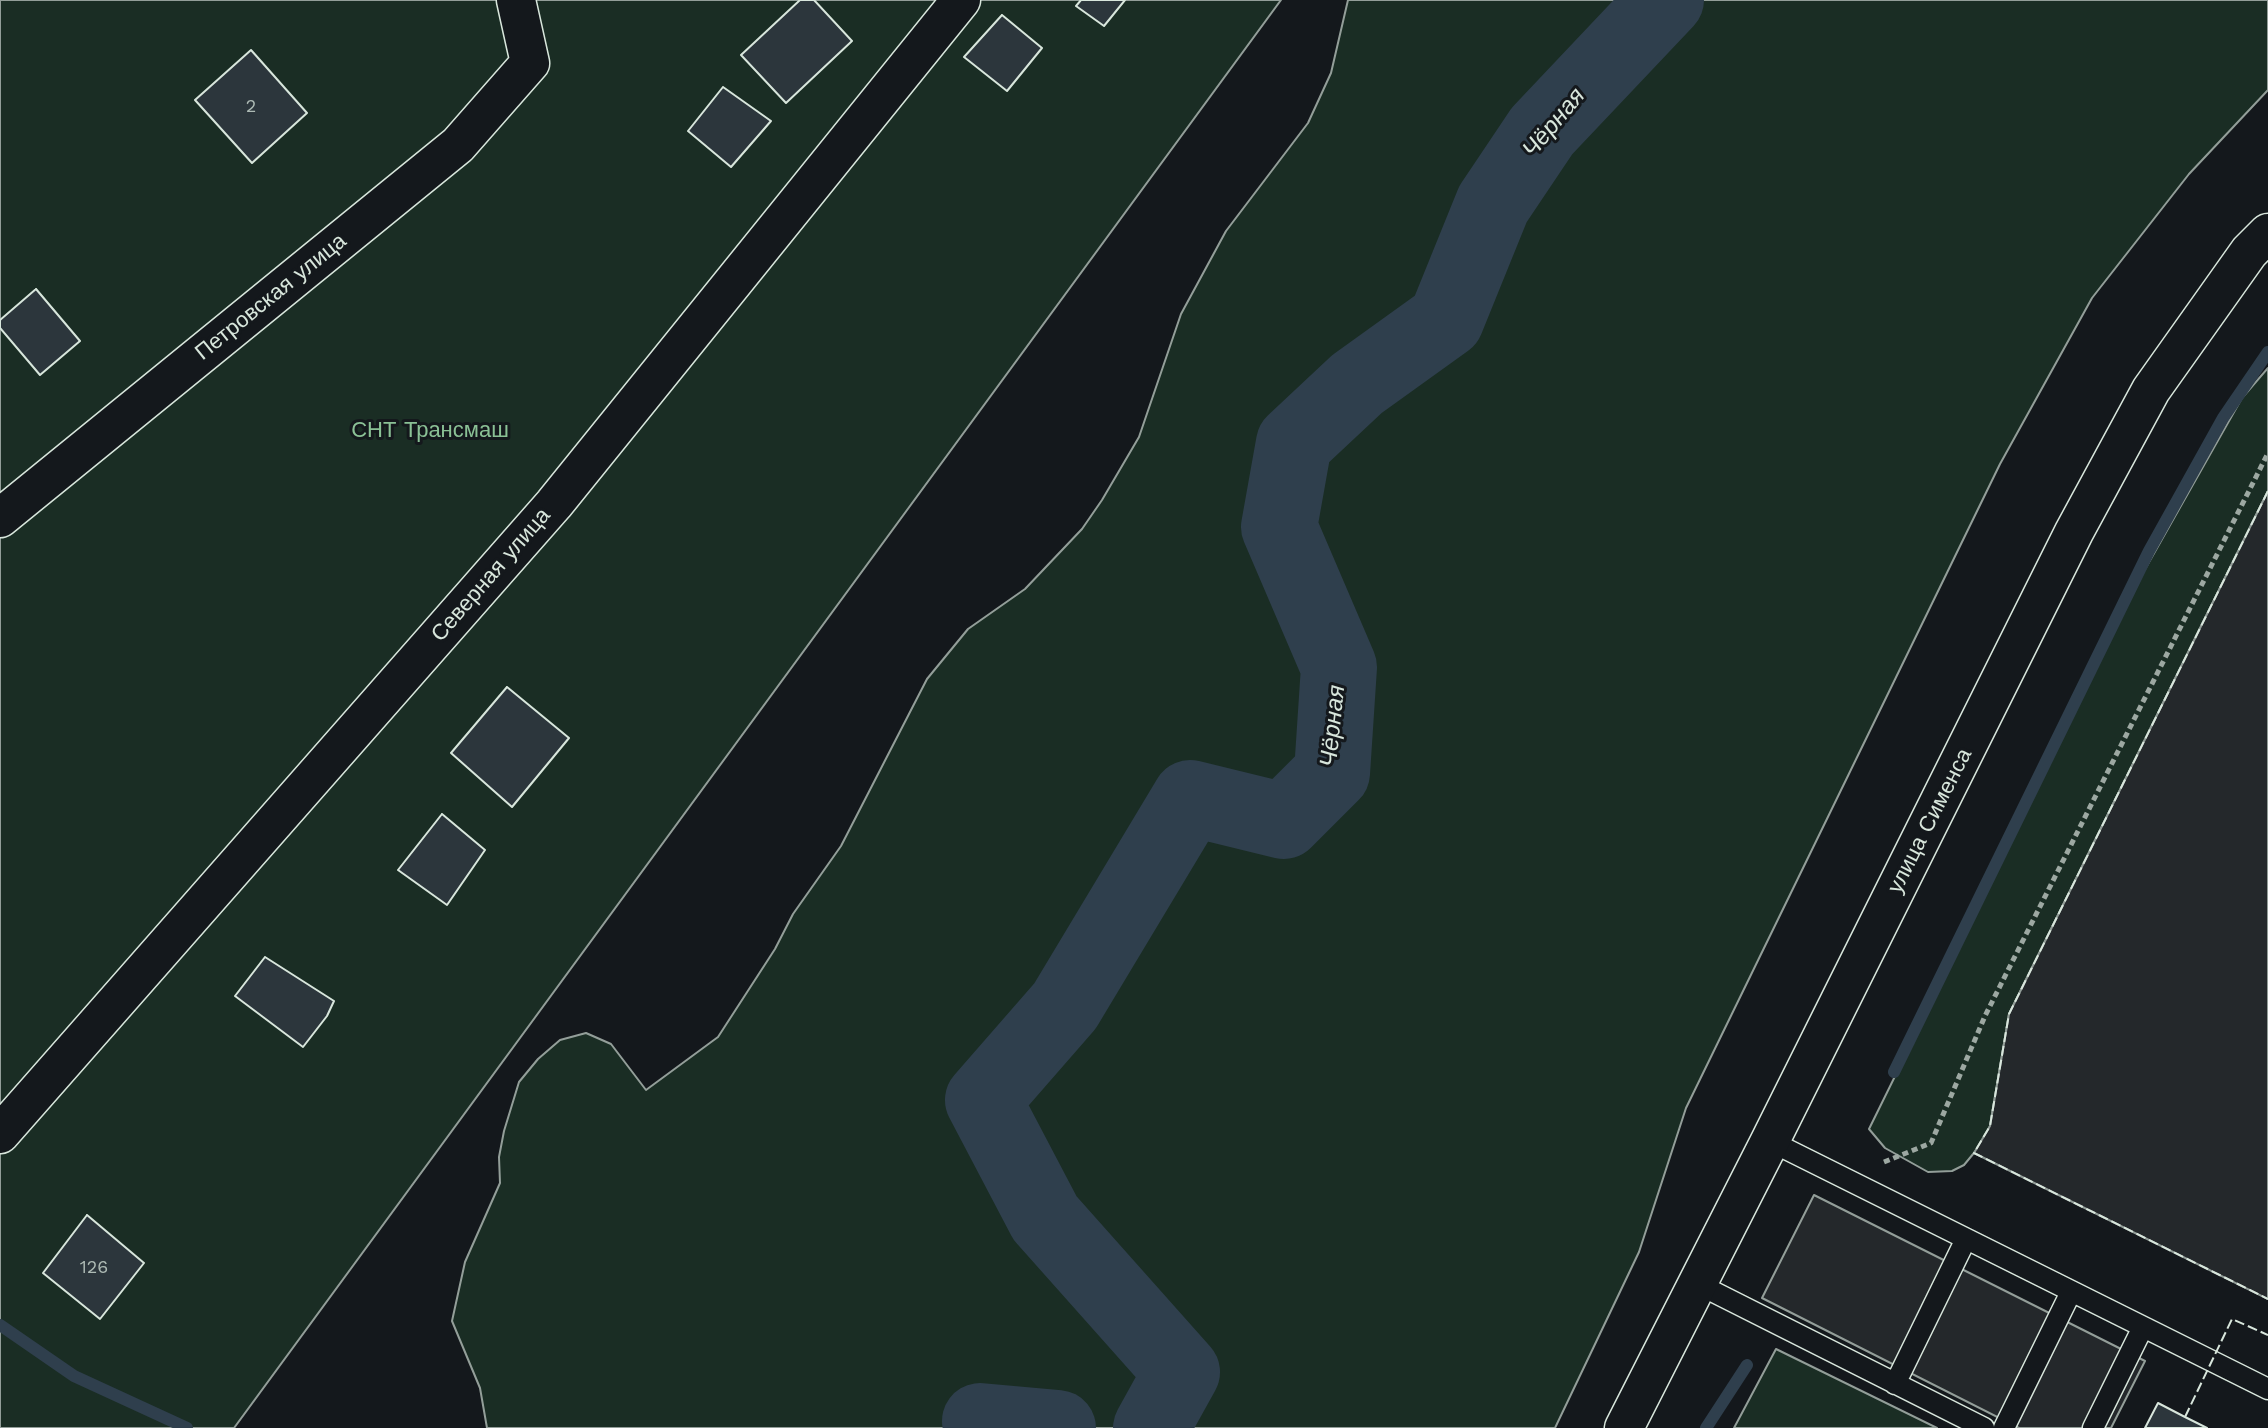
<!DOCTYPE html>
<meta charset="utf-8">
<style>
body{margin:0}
canvas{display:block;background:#14181c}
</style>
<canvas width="2268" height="1428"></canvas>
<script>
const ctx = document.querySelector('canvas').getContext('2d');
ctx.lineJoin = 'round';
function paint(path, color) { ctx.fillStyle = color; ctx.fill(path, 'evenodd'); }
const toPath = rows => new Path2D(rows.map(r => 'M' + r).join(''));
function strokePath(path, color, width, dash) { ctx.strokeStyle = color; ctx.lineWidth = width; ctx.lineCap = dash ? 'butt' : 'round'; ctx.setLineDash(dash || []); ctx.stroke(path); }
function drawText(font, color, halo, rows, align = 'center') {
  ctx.font = font + ' "Work Sans",sans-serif'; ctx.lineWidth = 6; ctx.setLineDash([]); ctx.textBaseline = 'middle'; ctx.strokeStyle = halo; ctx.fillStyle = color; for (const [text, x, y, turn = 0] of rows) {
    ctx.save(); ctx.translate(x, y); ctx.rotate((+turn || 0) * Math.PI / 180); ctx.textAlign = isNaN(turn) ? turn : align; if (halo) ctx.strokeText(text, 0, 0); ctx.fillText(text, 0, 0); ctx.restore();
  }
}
const green = toPath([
 [0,0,1281,0,234,1428,0,1428,0,0],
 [1348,0,2268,0,2268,90,2189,174,2092,298,2000,464,1686,1108,1639,1252,1555,1428,487,1428,480,1388,452,1321,465,1262,500,1183,499,1157,504,1131,519,1082,538,1059,560,1040,586,1033,611,1044,646,1090,718,1037,775,949,793,914,841,846,927,679,968,629,1025,589,1082,529,1102,500,1139,437,1181,314,1226,231,1308,123,1331,73,1348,0],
 [2268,368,2268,491,2009,1014,1990,1126,1983,1142,1964,1165,1952,1171,1928,1172,1885,1148,1869,1129,2144,571,2242,398,2268,368],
 [1776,1349,1937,1428,1734,1428,1776,1349]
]);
paint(green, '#1a2d24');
strokePath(green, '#939e99', 2);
const parking = toPath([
 [2268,491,2268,1299,1974,1153,1990,1126,2009,1014,2268,491],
 [1814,1195,2145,1361,2111,1428,2019,1428,1762,1298,1814,1195]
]);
paint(parking, '#24282b');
strokePath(parking, '#939e99', 2);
strokePath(toPath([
 [1894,1072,2149,551,2223,418,2268,352],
 [0,1325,74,1376,187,1428],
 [1706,1428,1747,1365]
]), '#2f3f4d', 12);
strokePath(toPath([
 [981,1428,980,1421,1058,1428],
 [1151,1428,1182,1372,1045,1218,983,1100,1065,1006,1190,798,1284,821,1332,773,1339,667,1279,527,1294,443,1357,384,1446,320,1493,204,1542,131,1666,0]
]), '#2f3f4d', 76);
const building = toPath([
 [800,0,814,0,852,41,786,103,741,55,800,0],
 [1081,0,1125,0,1104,26,1076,6,1081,0],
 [1002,15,1042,48,1007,91,964,57,1002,15],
 [251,50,307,113,252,163,195,100,251,50],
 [723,87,771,121,731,167,688,131,723,87],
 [36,289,80,341,40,375,0,328,0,320,36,289],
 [507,687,569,738,512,807,451,753,507,687],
 [442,814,485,850,447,905,398,870,442,814],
 [265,957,334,1001,327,1016,303,1047,235,996,265,957],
 [87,1215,144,1263,100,1319,43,1273,87,1215],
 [2158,1403,2185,1417,2207,1428,2145,1428,2158,1403]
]);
paint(building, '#2c363c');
strokePath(building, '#d8e6dc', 2);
const service = toPath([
 [1770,1141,2268,1389],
 [1698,1284,1984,1428],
 [1895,1384,1966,1239],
 [2004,1428,2071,1292],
 [2093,1428,2143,1327]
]);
const minor = toPath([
 [0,518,458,145,530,63,516,0],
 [0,1134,554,504,961,0],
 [1624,1428,1770,1141,2074,532,2151,390,2249,252,2268,233]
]);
strokePath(service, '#d8e6dc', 23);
strokePath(minor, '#d8e6dc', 41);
strokePath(toPath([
 [1884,1162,1931,1143,1985,1016,2268,453]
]), '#9da8a2', 5, [6, 4]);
strokePath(service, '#14181c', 20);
strokePath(minor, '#14181c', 38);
strokePath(toPath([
 [2268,491,2009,1014,1990,1126,1974,1153,2268,1299],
 [2185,1417,2232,1319,2268,1335]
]), '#d8e6dc', 2, [10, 4]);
drawText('18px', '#adbab4', null, [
 ["2",251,107],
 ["126",94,1268]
]);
drawText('22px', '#d8e6dc', '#14181c', [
 ["Петровская улица",271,297,-39],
 ["Северная улица",491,575,-49],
 ["улица Сименса",1930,821,-63]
]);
drawText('22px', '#8ac095', '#14181c', [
 ["СНТ Трансмаш",430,431]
]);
drawText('italic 24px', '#d8e6dc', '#14181c', [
 ["Чёрная",1554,123,-50],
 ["Чёрная",1333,726,-84]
]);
</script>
